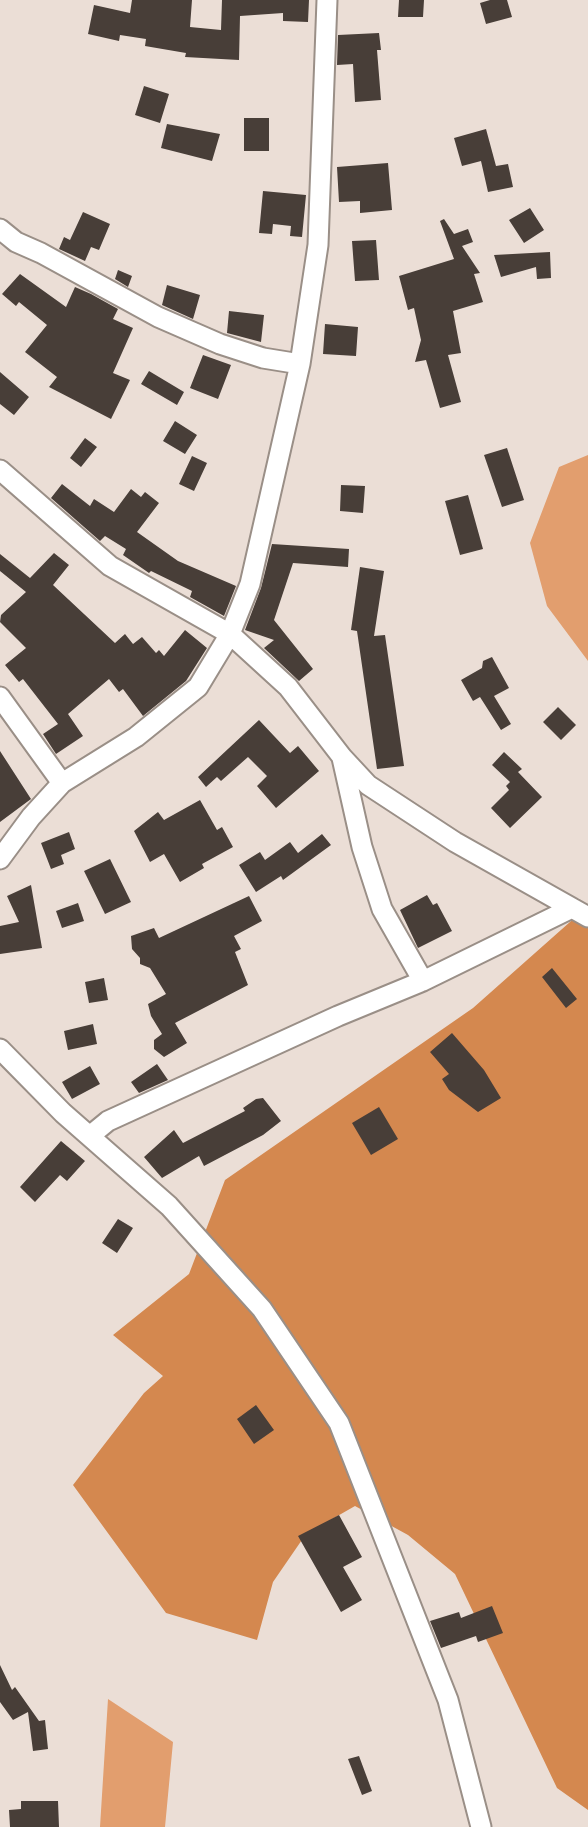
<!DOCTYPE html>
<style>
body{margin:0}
canvas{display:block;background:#ebded6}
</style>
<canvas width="588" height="1827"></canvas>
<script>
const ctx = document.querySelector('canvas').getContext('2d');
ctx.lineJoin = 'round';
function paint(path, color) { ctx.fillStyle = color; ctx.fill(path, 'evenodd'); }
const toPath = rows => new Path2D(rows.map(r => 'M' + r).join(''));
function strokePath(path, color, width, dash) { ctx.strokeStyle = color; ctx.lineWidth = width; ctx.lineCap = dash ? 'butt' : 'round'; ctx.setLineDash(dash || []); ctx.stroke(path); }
paint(toPath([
 [588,455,588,661,547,606,530,543,559,467],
 [108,1699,173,1742,165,1827,100,1827]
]), '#e29e6e');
paint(toPath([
 [588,906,588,1810,557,1788,455,1574,408,1535,355,1506,306,1534,273,1582,257,1640,166,1613,73,1485,144,1393,163,1376,113,1335,189,1274,225,1180,473,1008]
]), '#d4884f');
paint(toPath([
 [132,0,192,0,190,27,221,30,222,0,309,0,308,22,283,21,283,13,240,16,239,60,185,57,186,53,145,46,146,39,120,35,119,41,88,34,94,5,130,13],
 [399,0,424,0,423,17,398,17],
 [490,0,507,0,512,17,486,24,480,3],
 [379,33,381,50,377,50,381,100,355,102,353,64,337,65,338,35],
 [144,86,169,94,160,123,135,115],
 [244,118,269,118,269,151,244,151],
 [167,124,220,134,212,161,161,148],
 [486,129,496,166,508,164,513,187,488,192,481,161,462,166,454,138],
 [388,163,392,210,360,213,360,201,339,202,337,167],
 [263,191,306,195,302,237,290,236,291,226,273,224,272,234,259,233],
 [530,208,544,230,524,243,509,220],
 [83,212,110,224,99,250,91,247,85,261,59,249,64,237,70,240],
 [444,219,454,234,468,229,473,242,462,246,480,273,474,274,483,302,453,311,461,353,448,355,461,402,440,408,426,360,415,362,421,340,414,308,408,310,399,276,454,259,440,221],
 [376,240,379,280,355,281,352,241],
 [550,252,551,278,537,279,536,267,501,277,494,255],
 [118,270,132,276,128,287,115,279],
 [20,274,66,307,75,287,91,294,118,309,113,319,133,328,113,373,130,380,111,419,49,387,57,377,25,352,47,325,19,302,16,306,2,294],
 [167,285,200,295,193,319,162,305],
 [229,311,264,315,261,342,227,333],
 [325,324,358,327,356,356,323,354],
 [203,355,231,365,218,399,190,388],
 [149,371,184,392,177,405,141,384],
 [0,372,29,397,14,415,0,404],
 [175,421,197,435,185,454,163,441],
 [85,438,97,447,81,467,70,458],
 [507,448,524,500,502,507,484,455],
 [192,456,207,463,194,491,179,484],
 [62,484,90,506,94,499,114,512,131,489,141,497,145,492,159,503,137,532,178,561,236,586,224,616,190,597,192,591,151,571,149,573,123,555,126,549,105,536,100,541,51,498],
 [341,485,365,486,363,513,340,511],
 [468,495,483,549,460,555,445,501],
 [272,544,349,549,348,567,293,563,274,620,313,669,299,681,264,648,274,640,245,630,261,588],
 [54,553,69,565,53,585,115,643,125,634,133,644,142,637,156,653,159,650,164,656,185,630,207,648,186,681,143,716,123,689,119,692,109,679,68,714,83,736,56,754,43,734,58,724,23,679,19,682,5,665,26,648,0,622,1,615,26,592,0,571,0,554,30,578],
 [360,567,384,571,374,636,385,635,404,766,377,769,357,631,351,630],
 [492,657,509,688,494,696,511,724,501,730,480,697,473,701,461,680,482,668,483,661],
 [558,707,576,725,561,740,543,722],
 [259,720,290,753,298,746,319,771,276,808,257,786,267,776,248,757,221,781,217,777,206,787,198,777],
 [0,751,31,799,0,822],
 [504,752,522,769,518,772,542,797,510,828,491,808,509,790,506,786,510,782,492,765],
 [200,800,217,830,222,827,233,847,202,864,204,868,180,882,164,854,150,862,134,831,158,812,164,820],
 [69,832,75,849,61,855,64,864,51,869,41,843],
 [322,834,331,845,283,880,281,876,256,892,239,865,260,852,265,860,290,842,298,853],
 [110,859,131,902,105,914,84,871],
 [31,885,42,948,0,954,0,926,19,922,7,896],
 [427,895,433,905,437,903,452,931,418,948,400,910],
 [249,896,262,921,234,936,241,949,235,952,248,985,175,1023,187,1043,164,1057,154,1049,154,1040,162,1034,151,1016,148,1004,166,994,150,968,140,964,140,958,132,949,131,936,154,928,159,938],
 [78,903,84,921,62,928,56,911],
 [552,968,577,999,566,1008,542,977],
 [104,978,108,1000,89,1003,85,982],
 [93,1024,97,1044,68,1050,64,1031],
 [452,1033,484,1070,501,1098,478,1112,449,1090,442,1079,449,1074,430,1052],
 [157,1064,168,1080,139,1093,131,1082],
 [90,1066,100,1084,72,1099,62,1082],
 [263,1098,281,1121,263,1135,204,1166,199,1156,162,1178,144,1157,174,1130,183,1143,245,1111,243,1108,256,1099],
 [379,1107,398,1139,371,1155,352,1123],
 [61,1141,85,1161,67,1181,60,1175,35,1202,20,1187],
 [118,1219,133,1228,117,1253,102,1243],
 [256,1405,274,1430,254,1444,237,1419],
 [339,1515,362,1557,343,1567,362,1600,341,1612,298,1536],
 [492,1606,503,1633,478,1642,476,1636,441,1648,430,1621,459,1612,461,1618],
 [0,1665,12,1690,15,1687,39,1721,45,1720,48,1749,33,1751,28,1712,13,1720,0,1702],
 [359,1756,372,1791,362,1795,348,1759],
 [21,1801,58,1801,59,1827,10,1827,9,1810,21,1809]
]), '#483e38');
const minor = toPath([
 [0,229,16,242,41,253,158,317,220,344,263,358,300,364],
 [0,470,110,566,230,634,288,687,342,757,368,785,455,842,588,917],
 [0,697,62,783],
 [342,758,362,847,382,909,423,981],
 [0,859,31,817,62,783,136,737,198,687,230,634,250,584,300,364,318,245,327,0],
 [0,1049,63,1113,169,1206,262,1309,339,1423,448,1700,481,1827],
 [91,1135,108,1121,338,1016,423,981,572,908]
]);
strokePath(minor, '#9a8f87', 23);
strokePath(minor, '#fff', 19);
</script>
